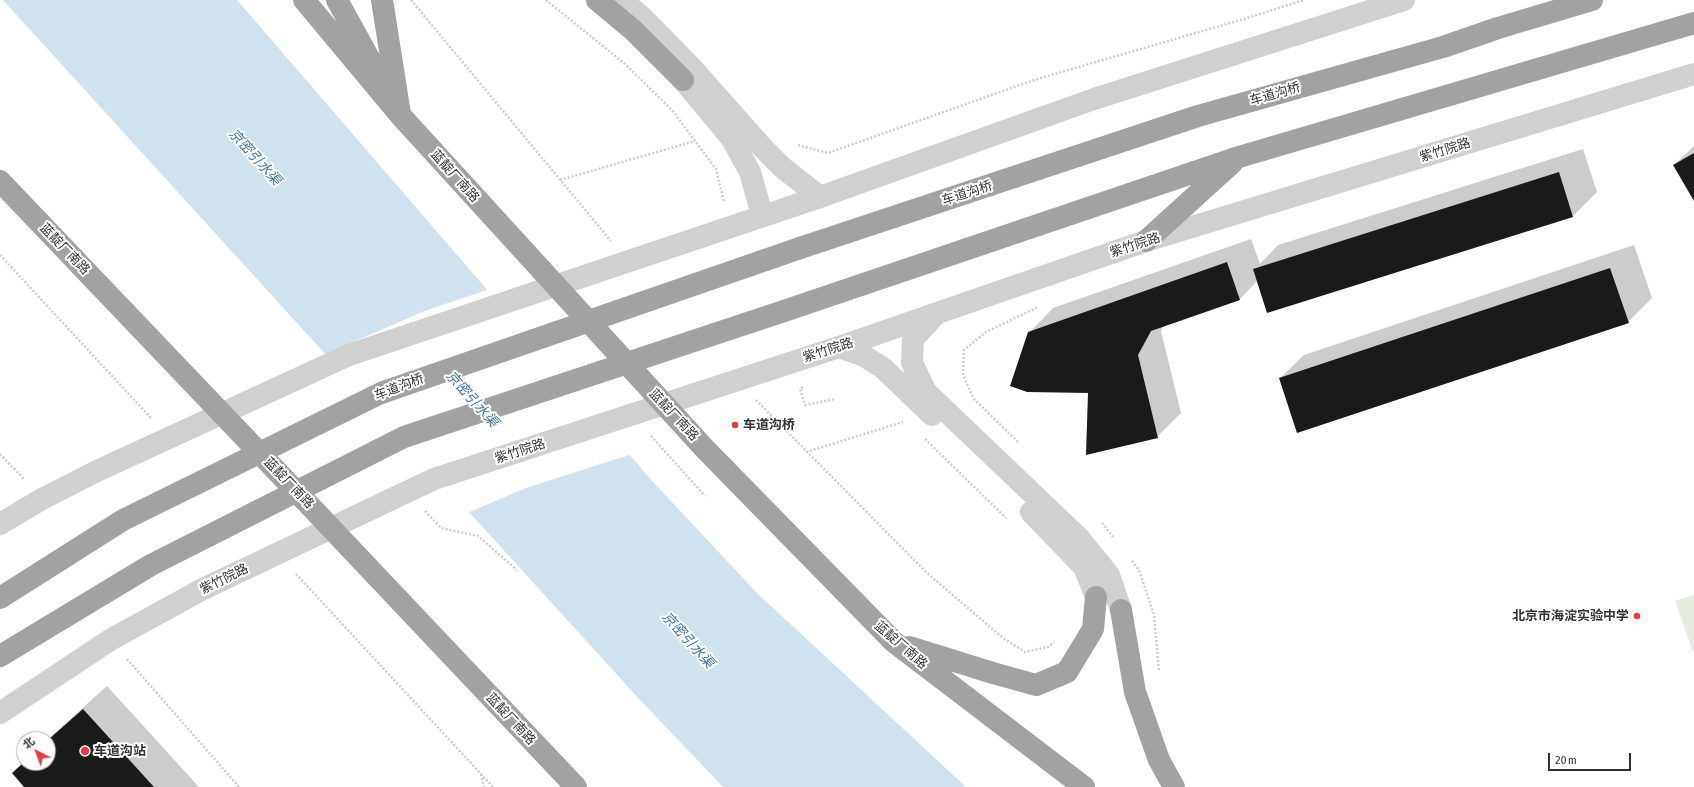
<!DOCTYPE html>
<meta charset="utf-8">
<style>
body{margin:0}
#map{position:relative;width:1694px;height:787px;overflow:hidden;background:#fff;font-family:"Asap Condensed","Noto Sans SC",sans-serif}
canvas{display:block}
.north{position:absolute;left:16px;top:731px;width:40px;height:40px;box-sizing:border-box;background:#fff;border:1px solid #adadad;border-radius:50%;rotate:318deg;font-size:11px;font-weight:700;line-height:16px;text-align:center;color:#333}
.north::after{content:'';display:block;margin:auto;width:14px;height:18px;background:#e63946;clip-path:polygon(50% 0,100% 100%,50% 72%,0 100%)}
.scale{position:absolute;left:1548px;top:753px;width:83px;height:18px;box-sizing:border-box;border:2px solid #333;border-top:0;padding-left:5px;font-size:12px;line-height:14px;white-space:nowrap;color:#333;-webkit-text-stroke:3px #fff;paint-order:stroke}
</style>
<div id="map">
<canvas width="1694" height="787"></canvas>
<div class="north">北</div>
<div class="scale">20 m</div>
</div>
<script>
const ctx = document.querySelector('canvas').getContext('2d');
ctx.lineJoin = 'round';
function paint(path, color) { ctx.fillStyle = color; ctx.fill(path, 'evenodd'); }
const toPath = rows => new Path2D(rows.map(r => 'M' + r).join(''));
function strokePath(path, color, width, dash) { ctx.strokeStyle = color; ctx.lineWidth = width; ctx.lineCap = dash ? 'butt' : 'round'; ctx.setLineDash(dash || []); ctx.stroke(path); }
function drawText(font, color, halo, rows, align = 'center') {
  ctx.font = font + ' "Asap Condensed","Noto Sans SC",sans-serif'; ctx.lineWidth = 4; ctx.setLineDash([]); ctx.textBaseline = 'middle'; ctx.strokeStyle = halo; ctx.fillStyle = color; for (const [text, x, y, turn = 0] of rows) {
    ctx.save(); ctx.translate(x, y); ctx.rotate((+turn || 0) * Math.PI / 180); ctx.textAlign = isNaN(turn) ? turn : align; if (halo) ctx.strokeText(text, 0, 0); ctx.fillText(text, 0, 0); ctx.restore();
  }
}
paint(toPath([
 [1694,595,1694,655,1675,601]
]), '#e6ecdf');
paint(toPath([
 [3,0,237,0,653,482,758,594,966,787,723,787,641,701]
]), '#cfe2ee');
paint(toPath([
 [490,289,632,454,526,488,467,513,323,355,427,310]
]), '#fff');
paint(toPath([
 [1694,146,1694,199,1674,165],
 [1583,149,1597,192,1573,216,1267,312,1257,281,1240,299,1164,325,1161,331,1181,413,1157,437,1029,333,1053,308,1251,239,1260,264,1278,245],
 [1634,245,1652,298,1628,322,1280,378,1304,355],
 [107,686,199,787,25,787,13,773,24,762,48,763,48,739]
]), '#0003');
paint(toPath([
 [1694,153,1694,201,1673,165],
 [1559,172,1573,217,1267,313,1253,269],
 [1227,262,1240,300,1151,331,1138,355,1158,438,1086,455,1088,393,1027,392,1010,386,1028,332],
 [1610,268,1629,323,1297,433,1279,378],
 [83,709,154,787,24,787,12,773,23,763,48,763,48,740]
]), '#1a1a1a');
strokePath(toPath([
 [411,0,611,241],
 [546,0,625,64,672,110,716,169,724,202],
 [798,145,828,153,1034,80,1244,19,1304,0],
 [560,180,695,141],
 [0,255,151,418],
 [803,387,800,389,805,405,836,399],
 [756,400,927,573,1003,638,1025,652,1048,647,1054,642],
 [651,436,705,496],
 [925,439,1006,518],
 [1018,442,974,399,963,375,964,350,986,332,1038,307],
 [806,452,903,422],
 [0,454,24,479],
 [425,511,441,528,478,536,517,570],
 [1102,523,1114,538],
 [1132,561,1139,570,1154,615,1159,671],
 [296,574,493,787],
 [127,659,239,787],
 [481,774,484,787]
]), '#cdcdcd', 2.5, [2, 2]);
strokePath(toPath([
 [622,0,643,18,693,69,763,148,783,168,820,197],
 [683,80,732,139,750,172,762,215],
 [935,315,913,339,912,363,926,392,1079,538,1109,575,1121,610],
 [839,347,864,356,883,368,932,415],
 [1031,512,1084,567,1096,597],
 [0,524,42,499,97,471,349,355,820,197,1094,99,1404,0],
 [0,713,110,640,201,590,434,479,839,347,1146,241,1694,74]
]), '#d0d0d0', 22);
strokePath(toPath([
 [304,0,400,115,705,449,894,642,1084,787],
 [337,0,375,69],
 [382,0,400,114],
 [597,0,633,30,683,80],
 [0,181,312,508,576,787],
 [1146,241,1232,163],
 [0,598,123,520,381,393,800,248,1198,116,1443,47,1498,28,1592,0],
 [1121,610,1135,692,1159,760,1174,787],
 [909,647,993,673,1036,685,1067,672,1093,629,1096,597],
 [0,656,151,565,404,437,784,311,1239,157,1694,23]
]), '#a2a2a2', 22);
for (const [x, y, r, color] of [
 [735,425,4,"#e63946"],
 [1637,616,4,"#e63946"],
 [85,751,5,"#e63946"]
]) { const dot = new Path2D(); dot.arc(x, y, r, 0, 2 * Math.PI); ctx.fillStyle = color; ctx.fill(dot); strokePath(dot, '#fff', 1.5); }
drawText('13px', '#333', '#fff', [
 ["车道沟桥",1275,94,-16],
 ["紫竹院路",1445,150,-17],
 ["蓝靛厂南路",455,176,48],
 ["车道沟桥",967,193,-18],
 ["紫竹院路",1135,245,-18],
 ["蓝靛厂南路",65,249,46],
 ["紫竹院路",828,350,-18],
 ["车道沟桥",399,387,-21],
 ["蓝靛厂南路",674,415,47],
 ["紫竹院路",520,451,-18],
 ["蓝靛厂南路",289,483,46],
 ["紫竹院路",224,579,-26],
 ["蓝靛厂南路",901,645,41],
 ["蓝靛厂南路",511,719,47]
]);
drawText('bold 13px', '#333', '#fff', [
 ["车道沟桥",743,425],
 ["北京市海淀实验中学",1629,616,"right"],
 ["车道沟站",94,751]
], 'left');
drawText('italic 14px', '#3f7597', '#fff', [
 ["京密引水渠",255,157,48],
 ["京密引水渠",472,399,48],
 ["京密引水渠",688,640,48]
]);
</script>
